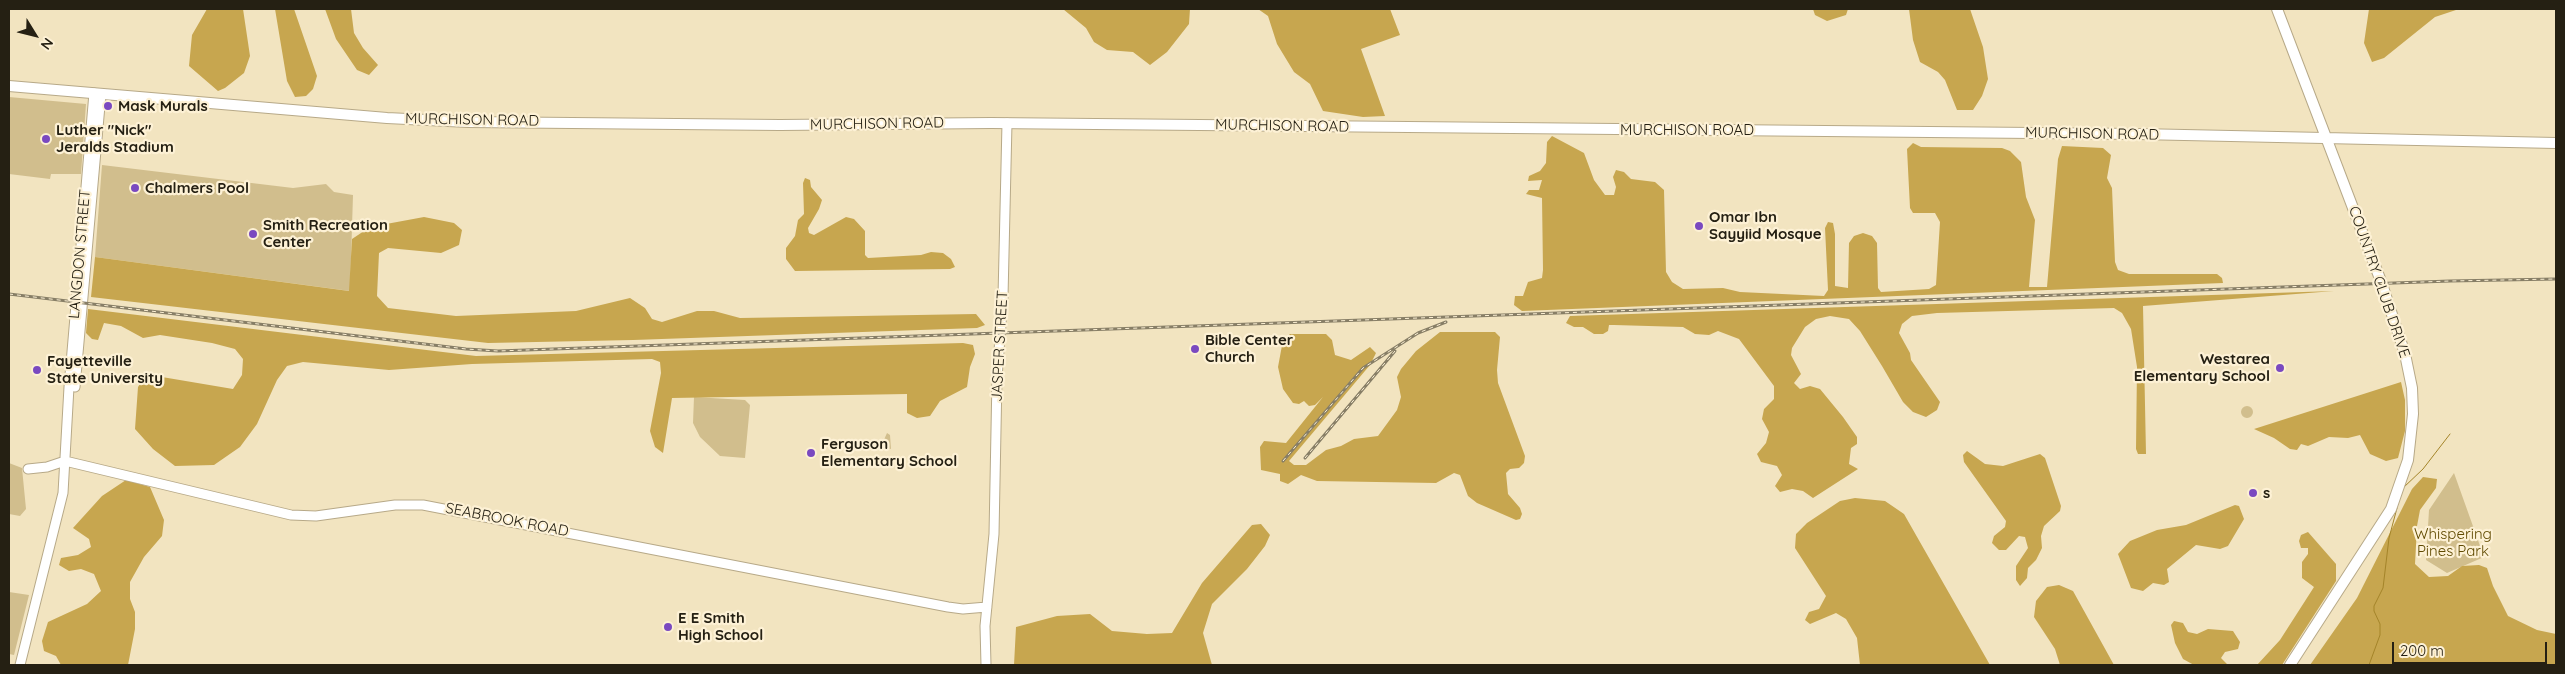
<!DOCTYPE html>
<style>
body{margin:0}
#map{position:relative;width:2565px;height:674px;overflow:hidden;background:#f2e4c0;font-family:Quicksand,sans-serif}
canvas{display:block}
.frame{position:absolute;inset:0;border:10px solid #252013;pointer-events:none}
.north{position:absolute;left:10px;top:10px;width:50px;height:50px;-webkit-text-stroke:4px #fdf1d5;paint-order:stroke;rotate:126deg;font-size:14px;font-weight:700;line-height:20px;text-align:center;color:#252013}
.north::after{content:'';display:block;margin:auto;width:18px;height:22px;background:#252013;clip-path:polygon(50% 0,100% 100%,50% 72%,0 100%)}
.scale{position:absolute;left:2392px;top:642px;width:155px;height:22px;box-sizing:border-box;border:2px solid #252013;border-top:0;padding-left:6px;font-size:15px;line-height:18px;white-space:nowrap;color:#252013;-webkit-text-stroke:4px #fdf1d5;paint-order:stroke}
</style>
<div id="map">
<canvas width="2565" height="674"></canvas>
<div class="frame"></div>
<div class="north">N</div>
<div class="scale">200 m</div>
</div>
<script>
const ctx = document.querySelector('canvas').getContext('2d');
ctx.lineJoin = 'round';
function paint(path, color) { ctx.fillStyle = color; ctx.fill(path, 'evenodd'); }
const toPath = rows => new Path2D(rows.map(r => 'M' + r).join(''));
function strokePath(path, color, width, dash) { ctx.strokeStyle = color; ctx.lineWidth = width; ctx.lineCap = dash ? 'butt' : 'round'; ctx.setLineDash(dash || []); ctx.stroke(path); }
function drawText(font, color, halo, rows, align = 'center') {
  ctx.font = font + ' Quicksand,sans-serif'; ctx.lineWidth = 4.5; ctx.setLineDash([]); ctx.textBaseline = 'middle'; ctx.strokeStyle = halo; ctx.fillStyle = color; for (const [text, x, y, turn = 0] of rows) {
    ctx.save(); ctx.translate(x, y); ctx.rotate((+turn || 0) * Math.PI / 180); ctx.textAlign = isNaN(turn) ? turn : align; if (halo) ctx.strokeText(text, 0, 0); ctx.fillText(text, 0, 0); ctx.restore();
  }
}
paint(toPath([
 [9,97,86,104,81,174,51,174,50,179,9,174],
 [102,165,293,188,326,184,334,192,353,195,350,291,95,257],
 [694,397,745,400,750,405,745,458,720,456,700,437,693,423],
 '2241 412a6 6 0 1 1 12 0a6 6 0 1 1-12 0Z',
 [887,433,890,435,891,449,887,448,883,442],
 [9,463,22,468,26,509,20,516,9,514],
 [2454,473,2484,557,2447,573,2426,560,2429,510],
 [9,592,29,595,14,655,9,654]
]), '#d1be8d');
paint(toPath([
 [207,9,243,9,250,56,244,73,225,88,218,91,189,66,192,35],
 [275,9,294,9,317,76,313,89,306,96,295,97,287,81],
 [325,9,351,9,354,33,363,48,378,65,369,75,357,70,336,39],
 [1063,9,1190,9,1189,24,1167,52,1150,65,1133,52,1107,50,1094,42,1086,28],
 [1258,9,1390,9,1400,35,1361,49,1385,116,1363,117,1323,111,1310,84,1294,72,1277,44,1268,16],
 [1813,9,1848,9,1846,15,1827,21,1815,15],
 [1909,9,1970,9,1983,47,1988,79,1982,96,1973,110,1957,110,1945,80,1938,72,1920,62,1913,40],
 [2369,9,2459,9,2435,17,2384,58,2372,62,2364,43],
 [1552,136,1584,153,1594,180,1605,195,1614,195,1616,187,1613,177,1616,170,1624,172,1631,179,1655,182,1664,190,1666,272,1672,282,1683,289,1723,288,1740,292,1824,296,1828,290,1825,228,1828,222,1833,223,1835,234,1835,286,1848,288,1849,243,1854,236,1863,233,1872,236,1877,243,1878,288,1881,292,1929,289,1936,285,1940,222,1935,213,1913,213,1910,208,1907,149,1913,143,1921,147,2002,148,2010,151,2021,162,2026,197,2035,220,2029,287,2047,287,2058,159,2062,146,2103,148,2111,155,2107,178,2112,188,2115,262,2118,270,2129,274,2217,274,2222,278,2223,283,1522,311,1514,305,1515,296,1523,296,1528,282,1542,278,1543,270,1542,198,1526,194,1529,190,1539,190,1542,180,1528,181,1529,176,1540,171,1546,163,1547,142],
 [805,178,810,180,811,187,822,200,819,209,808,228,809,233,814,235,846,217,854,219,865,231,865,255,868,258,921,255,931,252,943,253,951,259,955,267,950,269,795,271,786,259,786,248,795,236,798,220,804,214,803,183],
 [424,217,454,223,462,230,459,245,441,253,388,248,379,253,377,296,388,308,456,316,576,311,630,298,645,308,652,319,662,322,697,311,714,311,740,318,976,314,985,325,977,328,633,340,488,343,91,297,95,257,349,291,352,239,370,227],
 [2334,291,2143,306,2146,454,2138,454,2136,449,2137,367,2131,329,2122,313,2114,308,1937,313,1912,316,1902,324,1899,333,1910,353,1911,360,1940,402,1937,410,1926,417,1913,412,1903,402,1882,366,1860,331,1849,319,1830,316,1816,319,1805,327,1792,348,1791,355,1801,374,1794,383,1800,389,1810,386,1820,389,1843,417,1857,437,1857,444,1851,448,1849,464,1858,469,1813,498,1803,491,1792,489,1780,492,1775,486,1782,475,1777,466,1761,462,1757,454,1766,443,1769,432,1762,419,1764,409,1774,399,1774,386,1739,339,1718,331,1709,335,1695,334,1683,327,1614,325,1609,325,1608,331,1603,334,1594,334,1583,327,1574,327,1566,323,1570,316],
 [88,309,476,356,963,343,973,345,975,354,970,367,967,387,940,401,930,416,917,418,907,413,907,394,672,398,663,453,655,447,650,431,661,373,660,362,652,359,472,364,389,370,303,362,287,366,277,380,257,424,240,447,214,465,175,466,153,449,135,429,138,387,145,377,156,376,233,389,242,375,243,359,235,349,212,343,160,335,143,338,121,326,104,323,98,340,92,339,86,333],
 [1440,332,1495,332,1500,337,1497,370,1498,383,1525,456,1524,463,1519,468,1510,469,1506,473,1508,494,1520,508,1522,514,1520,519,1516,520,1477,503,1468,496,1460,475,1454,473,1436,483,1317,481,1301,475,1288,484,1280,481,1280,474,1261,470,1260,447,1264,441,1286,443,1323,397,1315,405,1309,406,1304,401,1299,404,1293,403,1283,389,1278,367,1283,340,1290,334,1326,334,1332,340,1335,355,1351,360,1370,347,1376,353,1370,365,1289,461,1294,465,1306,465,1326,450,1341,446,1354,439,1378,436,1397,410,1401,397,1397,377,1401,369,1416,351],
 [2401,382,2405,400,2405,431,2398,458,2386,461,2370,454,2360,435,2348,438,2329,437,2308,446,2301,444,2297,450,2290,449,2274,438,2254,429],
 [1967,451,1985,464,2003,466,2040,454,2045,458,2061,506,2060,511,2044,526,2041,536,2042,548,2036,560,2028,568,2027,578,2020,586,2016,580,2016,566,2028,548,2025,537,2019,536,2006,550,1999,550,1992,543,1994,536,2005,527,2006,521,1964,462,1963,455],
 [2423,477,2437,479,2436,488,2420,510,2417,526,2415,564,2429,577,2448,576,2462,566,2479,565,2487,568,2493,586,2508,616,2537,630,2556,634,2556,665,2310,665,2357,598,2412,489],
 [126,480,150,487,164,520,162,536,144,557,130,582,130,599,135,612,135,629,128,665,61,665,56,656,44,651,42,641,48,622,87,604,101,591,94,574,81,569,69,571,59,565,61,558,78,555,91,547,89,539,73,528,102,496],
 [1855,498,1885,501,1904,514,1990,665,1860,665,1857,638,1846,619,1836,613,1810,624,1805,620,1809,612,1819,609,1826,596,1795,548,1796,534,1807,523,1840,501],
 [2235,505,2239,506,2244,519,2228,546,2220,549,2196,545,2167,569,2169,582,2164,585,2153,583,2143,591,2131,588,2118,554,2130,541,2157,530,2186,525],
 [1261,524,1270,535,1265,546,1247,569,1212,604,1203,633,1212,665,1014,665,1016,627,1057,616,1090,614,1112,631,1147,634,1172,633,1202,583,1252,525],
 [2308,532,2336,564,2336,581,2282,665,2257,665,2280,640,2314,587,2302,578,2302,562,2308,554,2308,548,2301,548,2299,541,2301,535],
 [2059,585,2073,591,2114,665,2060,665,2055,649,2034,617,2036,601,2047,587],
 [2174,621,2183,623,2188,632,2197,634,2208,629,2233,631,2240,642,2238,649,2225,652,2221,658,2228,665,2194,665,2183,659,2175,643,2171,625]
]), '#c7a64f');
strokePath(toPath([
 [2403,488,2423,469,2450,434],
 [2369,665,2380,635,2380,624,2374,611,2374,606,2383,588,2389,538,2397,508]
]), '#a48429', 1);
const secondary = toPath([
 [75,387,101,94],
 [28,469,47,467,65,461,291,515,316,516,395,505,423,505,948,607,963,609,987,607],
 [20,665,63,493,69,387,94,93],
 [986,665,985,626,994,534,997,378,1003,297,1007,123]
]);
const primary = toPath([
 [2277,9,2382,284,2405,354,2412,388,2413,414,2408,460,2391,509,2290,665],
 [9,86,387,118,468,122,780,125,991,123,2138,134,2556,143]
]);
strokePath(secondary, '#b7a988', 11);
strokePath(primary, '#b7a988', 12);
strokePath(secondary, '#fff', 9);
strokePath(primary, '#fff', 10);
const rail = toPath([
 [9,294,466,349,498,351,2450,281,2556,279],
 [1305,458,1395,351],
 [1283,461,1363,368,1418,333,1446,322]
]);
strokePath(rail, '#877e66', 3);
strokePath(rail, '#fdf1d5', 1, [4]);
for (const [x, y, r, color] of [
 [108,106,5,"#7a49c0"],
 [46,139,5,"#7a49c0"],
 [135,188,5,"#7a49c0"],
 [1699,226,5,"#7a49c0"],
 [253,234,5,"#7a49c0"],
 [1195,349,5,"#7a49c0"],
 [2280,368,5,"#7a49c0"],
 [37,370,5,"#7a49c0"],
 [811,453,5,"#7a49c0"],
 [2253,493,5,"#7a49c0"],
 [668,627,5,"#7a49c0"]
]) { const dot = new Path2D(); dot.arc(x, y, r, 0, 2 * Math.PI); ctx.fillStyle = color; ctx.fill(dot); strokePath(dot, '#fdf1d5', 2); }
drawText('bold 15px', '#252013', '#fdf1d5', [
 ["Mask Murals",118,106],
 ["Luther \"Nick\"",56,130],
 ["Jeralds Stadium",56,147],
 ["Chalmers Pool",145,188],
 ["Omar Ibn",1709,217],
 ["Sayyiid Mosque",1709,234],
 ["Smith Recreation",263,225],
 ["Center",263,242],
 ["Bible Center",1205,340],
 ["Church",1205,357],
 ["Westarea",2270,359,"right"],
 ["Elementary School",2270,376,"right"],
 ["Fayetteville",47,361],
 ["State University",47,378],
 ["Ferguson",821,444],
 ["Elementary School",821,461],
 ["s",2263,493],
 ["E E Smith",678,618],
 ["High School",678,635]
], 'left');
drawText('15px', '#252013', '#fdf1d5', [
 ["MURCHISON ROAD",472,120,1],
 ["MURCHISON ROAD",877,124,-1],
 ["MURCHISON ROAD",1282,126,1],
 ["MURCHISON ROAD",1687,130],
 ["MURCHISON ROAD",2092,134,1],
 ["LANGDON STREET",80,254,-85],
 ["COUNTRY CLUB DRIVE",2379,282,71],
 ["JASPER STREET",1000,346,-87],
 ["SEABROOK ROAD",507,520,11]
]);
drawText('15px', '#604a00', '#fdf1d5', [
 ["Whispering",2453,534],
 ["Pines Park",2453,551]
]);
</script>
